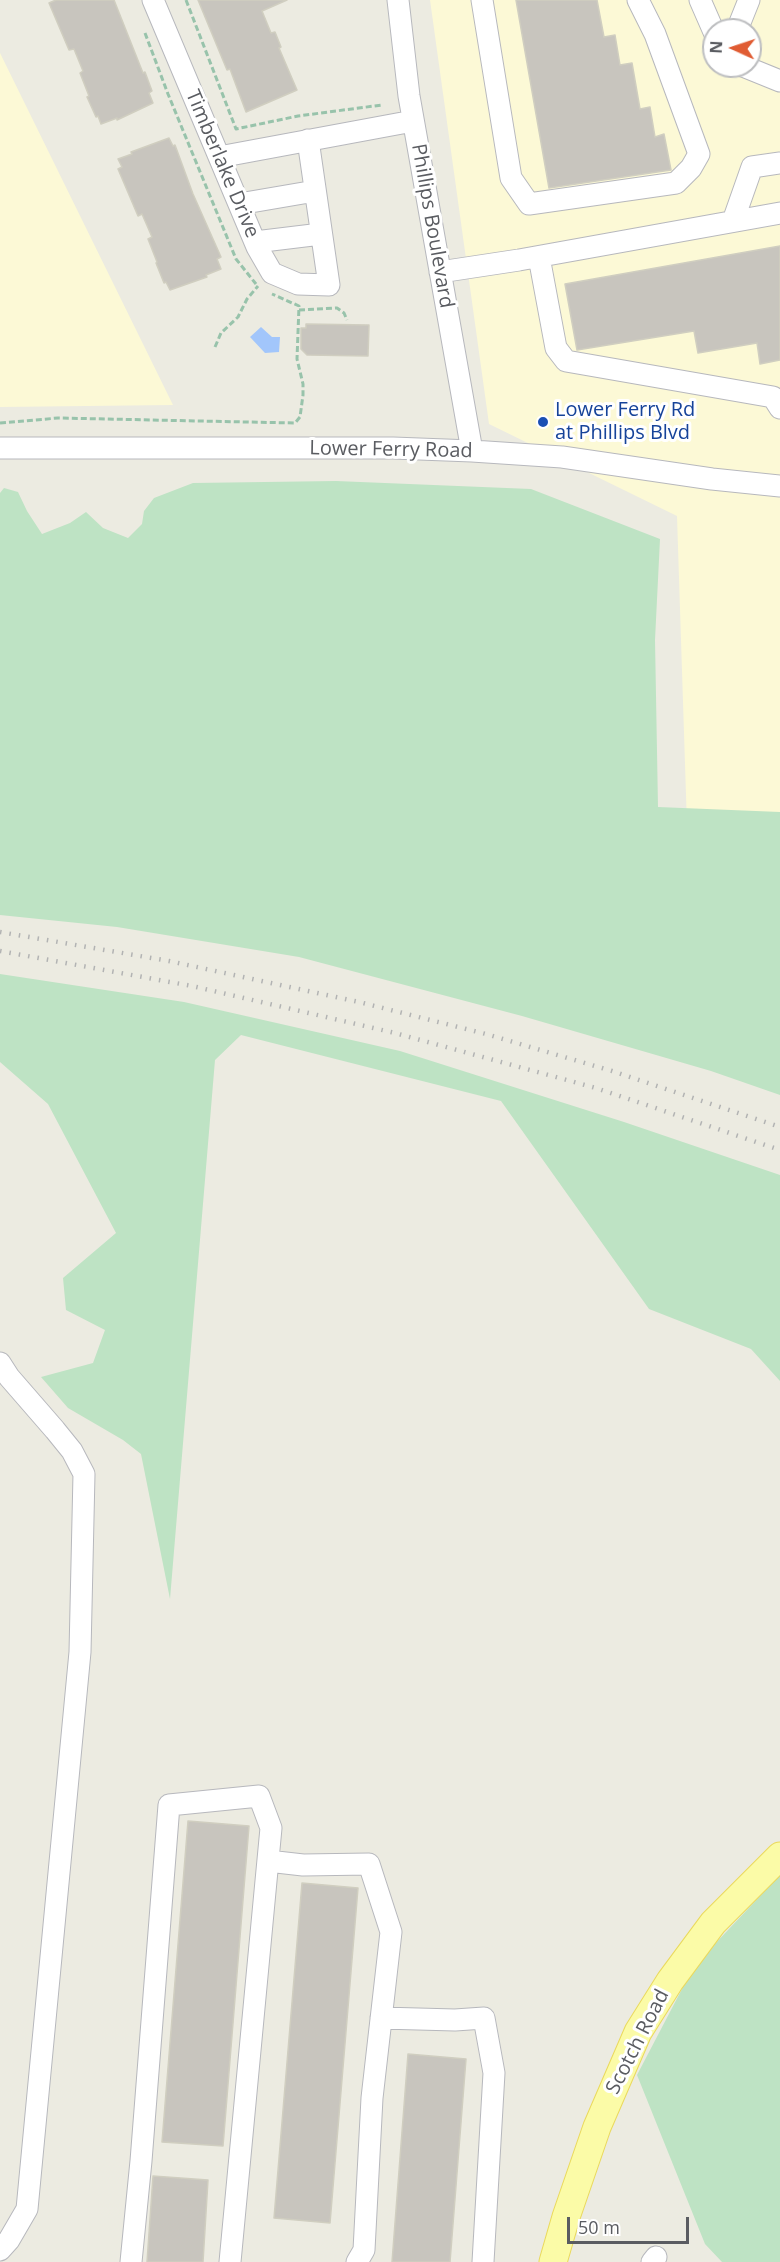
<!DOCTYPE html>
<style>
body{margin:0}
#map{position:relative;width:780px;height:2262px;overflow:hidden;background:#ecebe1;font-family:"Open Sans",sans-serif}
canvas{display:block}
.north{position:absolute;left:702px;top:18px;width:60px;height:60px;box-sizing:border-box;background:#fff;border:2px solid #bdbec0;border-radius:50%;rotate:273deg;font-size:16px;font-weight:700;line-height:24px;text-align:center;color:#5a5c61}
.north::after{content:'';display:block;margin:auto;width:21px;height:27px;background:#e05c33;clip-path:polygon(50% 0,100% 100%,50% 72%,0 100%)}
.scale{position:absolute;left:567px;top:2217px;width:122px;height:27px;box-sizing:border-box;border:3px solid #5a5c61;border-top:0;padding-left:8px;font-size:18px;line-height:21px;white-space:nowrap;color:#5a5c61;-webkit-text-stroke:4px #fff;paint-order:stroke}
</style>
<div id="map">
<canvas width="780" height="2262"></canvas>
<div class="north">N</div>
<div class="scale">50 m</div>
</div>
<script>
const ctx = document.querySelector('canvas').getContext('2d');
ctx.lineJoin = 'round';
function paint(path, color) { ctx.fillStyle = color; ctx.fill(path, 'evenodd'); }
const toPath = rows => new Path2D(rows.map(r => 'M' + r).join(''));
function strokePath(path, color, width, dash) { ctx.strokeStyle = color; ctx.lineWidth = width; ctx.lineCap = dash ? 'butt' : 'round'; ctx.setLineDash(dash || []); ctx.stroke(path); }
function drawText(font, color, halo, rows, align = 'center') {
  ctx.font = font + ' "Open Sans",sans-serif'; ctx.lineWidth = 6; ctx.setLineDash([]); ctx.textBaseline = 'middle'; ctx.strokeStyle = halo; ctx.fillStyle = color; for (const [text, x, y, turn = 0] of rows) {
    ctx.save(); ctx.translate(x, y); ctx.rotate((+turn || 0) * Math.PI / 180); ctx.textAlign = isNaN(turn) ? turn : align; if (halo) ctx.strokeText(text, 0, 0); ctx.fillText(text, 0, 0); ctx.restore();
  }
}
paint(toPath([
 [430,0,780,0,780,812,687,826,677,516,489,424],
 [714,30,750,30,750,66,714,66],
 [0,53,173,405,0,407]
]), '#fcf9d6');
paint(toPath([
 [336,481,531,489,660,539,655,640,658,807,780,812,780,1095,711,1071,522,1016,299,957,117,927,0,915,0,493,4,488,18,492,27,511,42,534,70,523,86,512,103,528,128,538,142,524,144,511,154,498,193,483],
 [0,974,184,1002,400,1051,624,1122,780,1175,780,1381,751,1349,649,1309,501,1101,241,1035,215,1060,170,1599,141,1454,123,1440,68,1408,41,1377,93,1363,105,1330,66,1310,63,1278,116,1233,48,1104,0,1062],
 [780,1875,780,2262,722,2262,705,2244,637,2075,694,1966]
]), '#bee3c4');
paint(toPath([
 [261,327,272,337,280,337,279,352,265,353,250,337]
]), '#a2c6fb');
const building = toPath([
 [56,0,114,0,143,73,145,72,152,91,149,93,153,103,117,120,117,118,101,124,98,116,96,117,87,97,89,96,80,73,83,71,74,49,69,50,49,3,56,0],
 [198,0,287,0,262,11,271,33,275,32,281,47,279,48,297,90,246,112,230,69,227,70,198,0],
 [516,0,597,0,604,37,615,35,620,65,632,63,640,109,650,107,655,137,664,134,671,170,549,188,516,0],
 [169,138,173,146,175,145,193,194,221,257,217,259,221,269,206,275,207,277,170,290,166,282,164,283,156,263,157,262,148,239,152,237,142,214,138,216,118,169,122,167,118,159,132,154,131,152,169,138],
 [780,246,780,360,760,364,757,343,698,353,694,331,577,350,565,284,780,246],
 [306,324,369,325,368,356,307,355,301,349,301,328,306,328,306,324],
 [188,1821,249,1826,223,2146,162,2142,188,1821],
 [302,1883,358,1888,330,2223,274,2218,302,1883],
 [408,2054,466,2059,450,2262,392,2262,408,2054],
 [153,2176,208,2180,203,2262,147,2262,153,2176]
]);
paint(building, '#c8c5be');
strokePath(building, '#d0cec0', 1.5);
const minor = toPath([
 [153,0,257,247,272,273,298,284,329,285,308,140],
 [398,0,409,96,472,451],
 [482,0,511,178,529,204,676,183,691,168,699,154,655,34,638,0],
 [700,0,714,32],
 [737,30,749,0],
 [743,66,780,81],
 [219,157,413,121],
 [239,204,315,191],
 [733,221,752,167,780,163],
 [255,242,321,234],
 [539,257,556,348,566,361,773,397,780,408],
 [440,272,519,260,780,213],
 [0,448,393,448,472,451,562,457,712,479,780,486],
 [0,1363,9,1377,55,1430,72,1451,84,1474,80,1652,27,2209,9,2240,0,2250],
 [268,1861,303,1865,369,1864,391,1932,372,2098,364,2250,357,2262],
 [381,2018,455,2020,484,2018,494,2073,483,2262],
 [131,2262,141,2161,169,1805,259,1796,271,1828,230,2262],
 [652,2262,656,2257]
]);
const major = toPath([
 [553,2262,566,2217,597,2127,638,2032,670,1981,713,1923,780,1856]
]);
strokePath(minor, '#b7b8bd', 23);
strokePath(major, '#ead95c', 29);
strokePath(toPath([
 [186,0,236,129,298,116,382,105],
 [145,33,168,94,236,259,256,284],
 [299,310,337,308,344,313,347,320],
 [215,347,221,333,238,317,247,299,258,286],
 [0,423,58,418,295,423,300,417,303,395,303,384,297,359,299,306,272,294]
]), '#98c3ab', 3, [6, 3]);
strokePath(minor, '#fff', 21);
strokePath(major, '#fbfba7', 27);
strokePath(toPath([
 [0,932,169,961,359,1002,486,1034,612,1071,780,1127],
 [0,951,192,986,395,1033,596,1088,780,1150]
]), '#b2b3b3', 4.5, [1.5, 8]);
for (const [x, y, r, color] of [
 [543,422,6,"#1a4fb4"]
]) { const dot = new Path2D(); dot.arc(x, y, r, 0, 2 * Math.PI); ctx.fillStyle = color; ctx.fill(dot); strokePath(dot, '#fff', 2); }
drawText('20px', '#5a5c61', '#fff', [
 ["Timberlake Drive",222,164,67],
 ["Phillips Boulevard",432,226,80],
 ["Lower Ferry Road",391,450,1],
 ["Scotch Road",638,2042,-63]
]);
drawText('20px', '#164399', '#fff', [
 ["Lower Ferry Rd",555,410],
 ["at Phillips Blvd",555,433]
], 'left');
</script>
